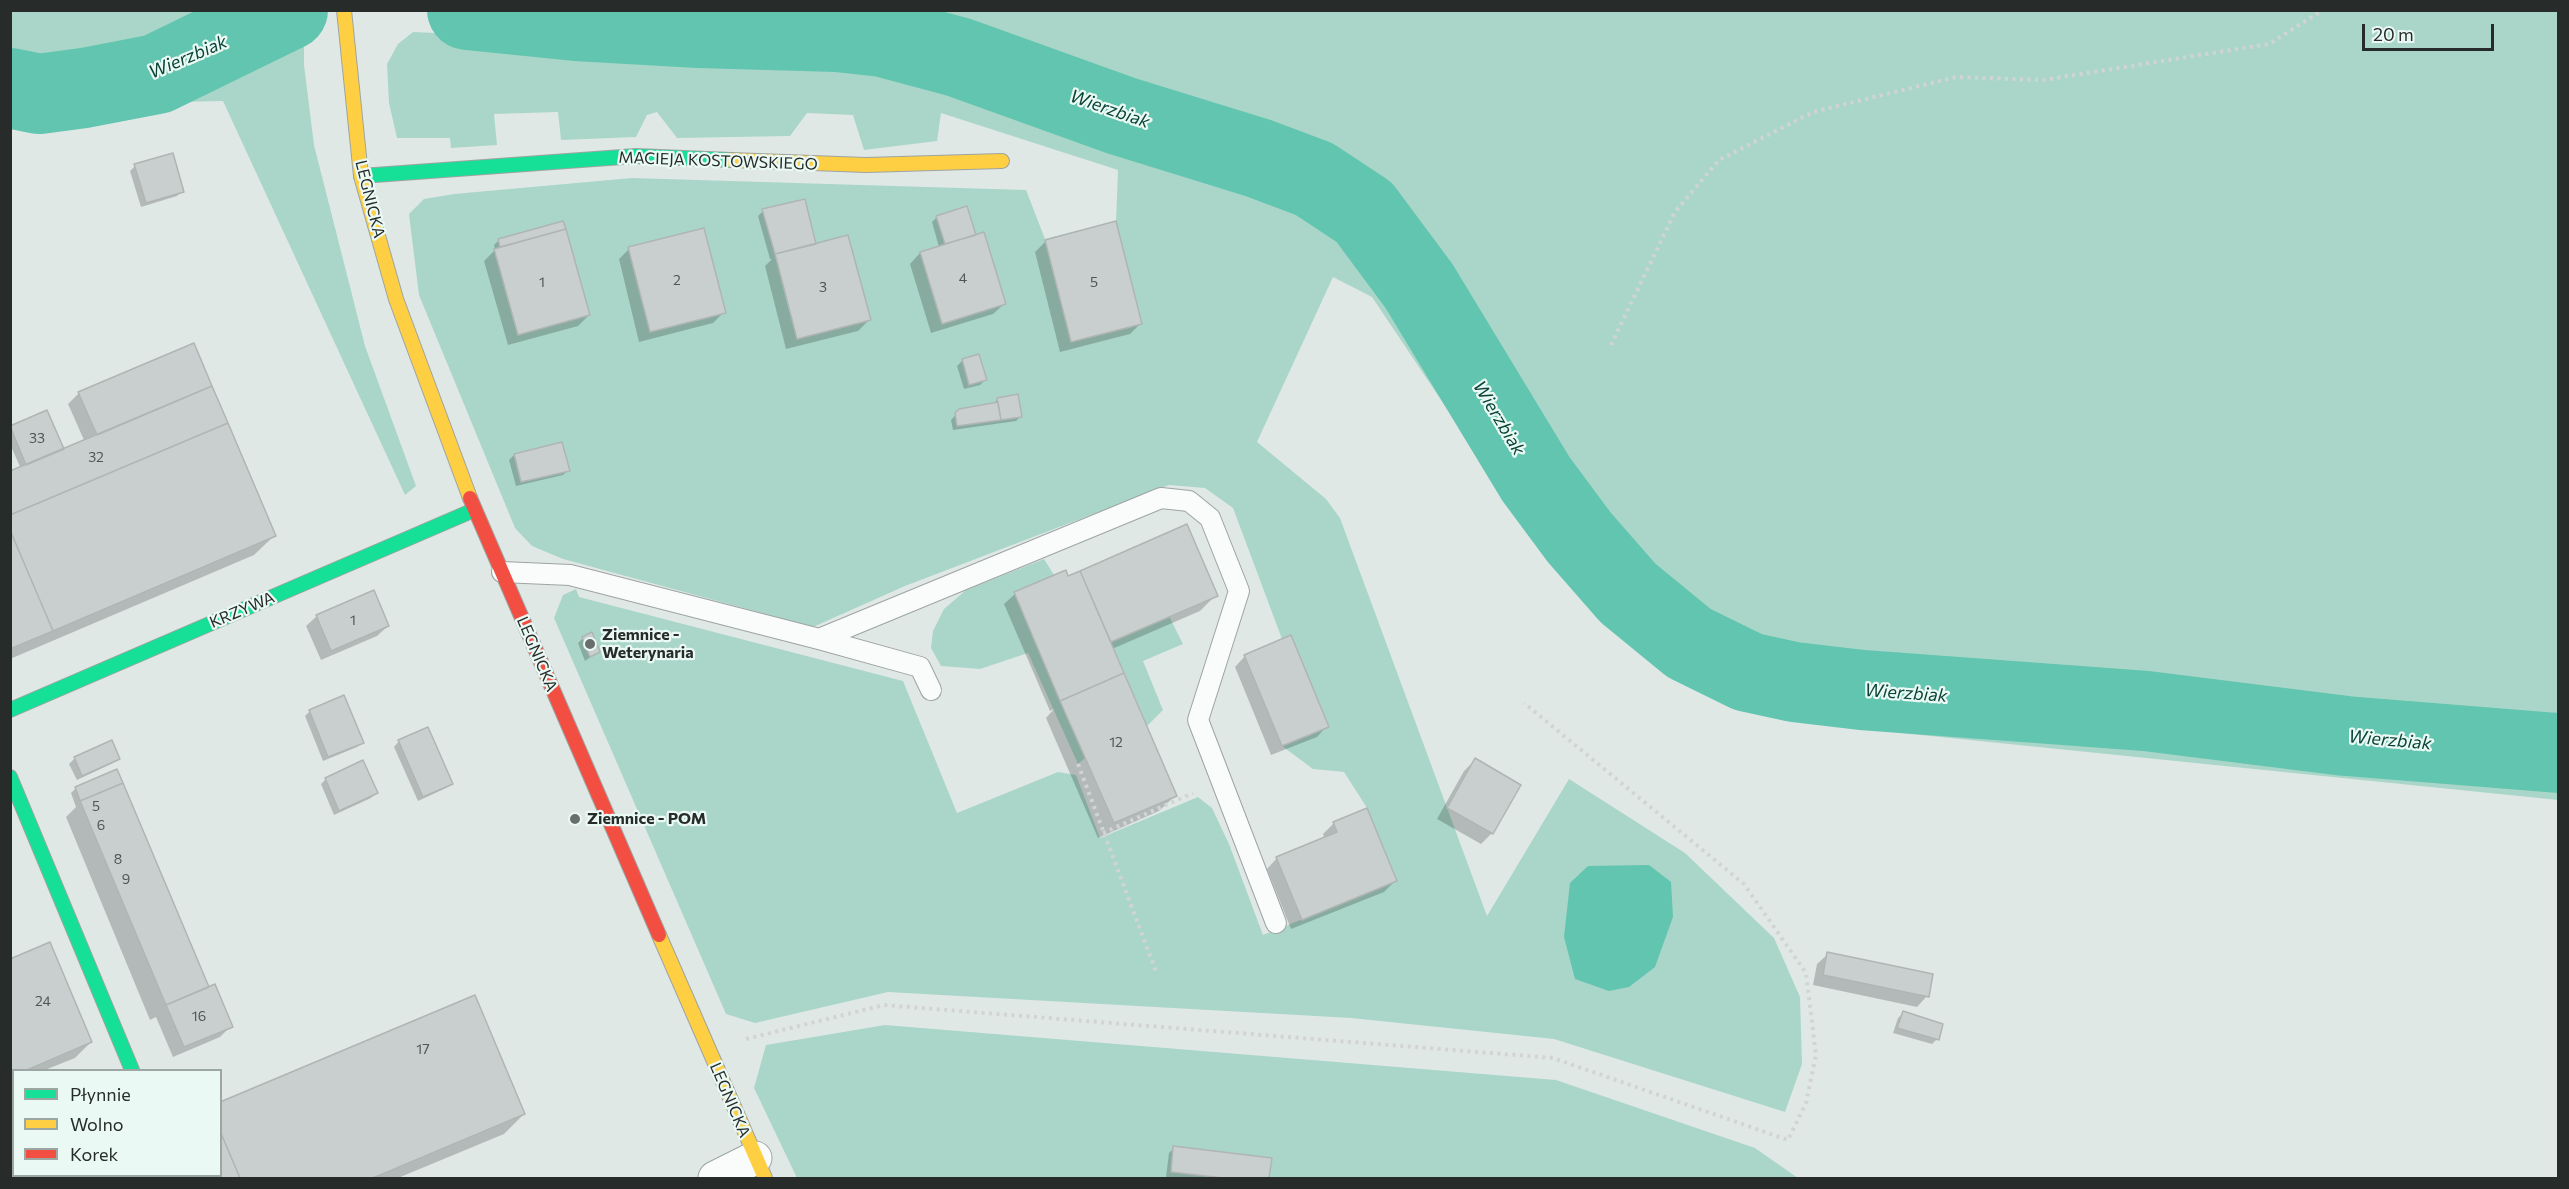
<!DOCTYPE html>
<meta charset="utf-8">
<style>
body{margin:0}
#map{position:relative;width:2569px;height:1189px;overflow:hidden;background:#e0e8e6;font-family:Commissioner,sans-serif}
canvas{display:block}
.frame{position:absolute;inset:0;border:12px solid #272c2a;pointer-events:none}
.legend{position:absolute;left:12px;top:1069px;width:210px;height:108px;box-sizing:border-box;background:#eaf9f4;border:2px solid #9ca7a3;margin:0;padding:8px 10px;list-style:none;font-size:18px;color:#272c2a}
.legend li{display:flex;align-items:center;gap:12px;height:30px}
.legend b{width:30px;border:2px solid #9ca7a3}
.scale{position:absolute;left:2362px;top:24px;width:132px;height:27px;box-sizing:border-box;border:3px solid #272c2a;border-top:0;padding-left:8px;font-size:18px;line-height:21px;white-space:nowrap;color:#272c2a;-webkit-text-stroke:4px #eaf9f4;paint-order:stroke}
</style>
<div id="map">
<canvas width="2569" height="1189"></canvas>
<div class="frame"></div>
<ul class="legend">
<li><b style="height:8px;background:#16e098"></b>Płynnie</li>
<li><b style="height:8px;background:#ffcf43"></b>Wolno</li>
<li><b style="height:8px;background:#f24e42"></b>Korek</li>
</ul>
<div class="scale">20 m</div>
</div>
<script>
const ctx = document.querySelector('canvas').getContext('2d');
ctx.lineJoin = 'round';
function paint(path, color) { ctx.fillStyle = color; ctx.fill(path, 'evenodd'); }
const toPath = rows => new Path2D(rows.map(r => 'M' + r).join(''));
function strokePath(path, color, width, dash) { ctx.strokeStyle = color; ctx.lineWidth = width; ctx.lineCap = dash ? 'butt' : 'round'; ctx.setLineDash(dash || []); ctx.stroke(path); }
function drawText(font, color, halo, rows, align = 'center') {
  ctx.font = font + ' Commissioner,sans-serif'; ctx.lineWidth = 4.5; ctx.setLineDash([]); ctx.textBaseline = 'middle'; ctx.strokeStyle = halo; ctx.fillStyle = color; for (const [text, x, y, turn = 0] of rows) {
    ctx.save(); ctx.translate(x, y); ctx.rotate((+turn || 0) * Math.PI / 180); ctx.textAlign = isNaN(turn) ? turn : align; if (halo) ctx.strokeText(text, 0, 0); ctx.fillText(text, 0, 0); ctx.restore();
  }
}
paint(toPath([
 [10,11,304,11,304,65,314,145,365,346,416,486,405,495,223,101,11,106],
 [810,11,2558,11,2558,735,2417,725,2087,691,1976,687,1852,675,1790,668,1731,651,1652,596,1598,537,1517,415,1435,283,1397,231,1343,173,1227,128,1067,74,938,26],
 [413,32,901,53,1351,219,1379,247,1506,458,1566,543,1640,625,1719,676,1822,701,2101,721,2320,750,2558,771,2558,800,1852,728,1767,709,1693,684,1594,603,1502,491,1372,297,1333,277,1257,442,1326,499,1340,518,1487,916,1569,779,1685,853,1774,938,1800,997,1802,1064,1785,1112,1554,1039,1351,1018,888,992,755,1023,726,1014,554,618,563,595,576,589,579,597,903,681,957,813,1058,772,1076,775,1100,838,1198,797,1212,808,1229,844,1263,935,1397,881,1367,808,1344,772,1313,769,1282,746,1329,726,1291,636,1282,639,1233,508,1205,488,1169,485,905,586,813,627,563,559,532,546,515,528,419,295,409,214,424,199,454,194,632,178,1026,190,1045,239,1116,221,1118,170,941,113,937,141,864,150,853,115,807,113,790,136,677,138,657,112,647,115,636,137,561,140,558,112,494,114,497,145,451,148,450,138,397,138,389,103,387,64,398,44],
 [1044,559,1054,575,1014,593,1085,758,1078,764,1028,653,980,669,941,666,931,648,933,631,944,609,966,590],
 [1169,616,1183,644,1143,661,1163,710,1147,726,1111,642],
 [885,1025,1556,1080,1755,1148,1798,1178,797,1178,754,1088,766,1045]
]), '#aad6c9');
paint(toPath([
 [1649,865,1671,882,1673,917,1655,967,1629,987,1609,991,1575,979,1564,937,1570,883,1588,866]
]), '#62c5af');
paint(toPath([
 [135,166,182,191,177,196,141,207,130,171],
 [763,211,815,245,869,320,858,331,786,349,765,266,772,259,770,259,758,216],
 [937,217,974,234,1004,304,993,314,931,333,910,264,920,253,939,247,932,222],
 [562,223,589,315,578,326,508,345,484,261,495,250,494,245,499,240],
 [1046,241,1141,323,1130,334,1060,352,1035,252],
 [629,249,724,312,713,323,639,342,619,259],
 [978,356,985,380,980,385,964,389,957,366,962,361],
 [79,393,274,536,254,555,10,659,10,473,21,469,10,444,10,428,46,412,63,451,84,440,68,404],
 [998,399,1021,416,1016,421,953,430,951,420,960,410,993,404],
 [514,455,568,470,563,475,516,486,509,460],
 [1186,526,1216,595,1200,611,1112,649,1175,796,1159,811,1098,838,1046,718,1054,709,1050,711,1004,604,1015,594,1067,578],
 [317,616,388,626,377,636,321,660,306,626],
 [583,638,598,652,585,661,578,643],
 [1245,656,1327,726,1317,737,1271,755,1235,667],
 [310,711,362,742,357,747,323,761,305,716],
 [399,741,451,783,446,788,418,801,394,747],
 [111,742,118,758,113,763,77,780,69,764,74,759],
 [1475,760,1519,785,1492,833,1481,844,1437,819,1464,771],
 [326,779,376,793,371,798,334,815,321,784],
 [76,788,231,1026,220,1037,173,1057,156,1017,150,1020,66,817,76,807,71,793],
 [1334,823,1395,881,1384,892,1291,929,1267,869,1277,858,1325,839,1323,834],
 [1828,954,1927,996,1917,1007,1813,985,1817,964],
 [10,961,91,1042,75,1058,45,1070,14,1070,14,1084,10,1085],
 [1903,1013,1937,1039,1932,1044,1893,1033,1898,1018],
 [524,1114,504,1134,398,1178,181,1178,180,1176,220,1176],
 [1174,1148,1270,1159,1268,1178,1166,1177,1169,1153],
 [53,1176,96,1176,97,1178,46,1178]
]), '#0003');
strokePath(toPath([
 [467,10,576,21,699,28,837,32,883,37,958,57,1122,116,1258,158,1314,179,1364,212,1419,286,1536,479,1579,537,1628,593,1689,643,1748,672,1794,682,1862,690,2146,711,2346,736,2558,753],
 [10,88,39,94,84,88,157,74,288,10]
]), '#62c5af', 80);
const building = toPath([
 [173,153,184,192,146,203,134,164,173,153],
 [805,199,816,244,775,254,762,209,805,199],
 [967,206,976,235,945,244,936,216,967,206],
 [563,221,566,229,500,247,498,239,563,221],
 [1116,221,1142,324,1071,342,1045,240,1116,221],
 [704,228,726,313,650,332,628,247,704,228],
 [566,229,590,315,518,335,494,249,566,229],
 [984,232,1006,304,942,324,920,252,984,232],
 [848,235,871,320,797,339,775,254,848,235],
 [194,343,212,386,97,435,78,392,194,343],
 [979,354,987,380,969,385,962,359,979,354],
 [212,386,228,423,10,515,10,471,212,386],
 [1018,394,1022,417,1001,420,997,398,1018,394],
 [998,402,1001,420,957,426,955,413,959,409,998,402],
 [47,410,64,449,26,465,10,426,47,410],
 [228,423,276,536,53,631,10,530,10,515,228,423],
 [562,442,570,471,521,482,514,454,562,442],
 [1187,524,1218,596,1111,642,1080,571,1187,524],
 [10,530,53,631,10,649,10,530],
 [1066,570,1068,576,1080,571,1124,673,1060,701,1014,592,1066,570],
 [374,590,389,626,331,651,316,615,374,590],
 [592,632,600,652,590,657,582,637,592,632],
 [1291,635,1329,727,1282,746,1244,655,1291,635],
 [1124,673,1177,796,1114,823,1060,701,1124,673],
 [344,695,364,743,328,757,309,710,344,695],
 [428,727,453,784,423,797,398,740,428,727],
 [112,740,120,759,82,776,74,757,112,740],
 [1475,758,1521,785,1493,834,1447,808,1475,758],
 [363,760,378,793,339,811,325,778,363,760],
 [117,769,123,783,80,801,75,787,117,769],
 [123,783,209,987,166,1005,80,801,123,783],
 [1367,808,1397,881,1302,920,1276,857,1337,832,1333,822,1367,808],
 [50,942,92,1042,27,1070,14,1070,14,1076,11,1077,10,959,50,942],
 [1827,952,1933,974,1929,997,1823,975,1827,952],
 [215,984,233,1027,184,1047,166,1005,215,984],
 [475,995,525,1114,373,1178,240,1178,220,1131,220,1102,475,995],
 [1903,1011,1943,1024,1939,1040,1897,1028,1903,1011],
 [220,1131,240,1178,196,1178,195,1176,220,1176,220,1131],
 [1173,1146,1272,1158,1269,1178,1223,1178,1171,1172,1173,1146],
 [49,1176,98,1176,99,1178,42,1178,49,1176]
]);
paint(building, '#c9cfce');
strokePath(building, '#afb5b3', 1.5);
const lane = toPath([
 [502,572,570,575,819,639,920,667,931,690],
 [819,639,1161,498,1189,501,1210,518,1239,591,1198,720,1276,923]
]);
const street = toPath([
 [175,1176,176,1178],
 [715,1178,755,1158]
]);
const fast = toPath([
 [361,176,636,156,731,160],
 [10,710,474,510],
 [10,777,132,1070]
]);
const slow = toPath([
 [344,10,361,176,396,299,470,498],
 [731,160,866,165,1002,161],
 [659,935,765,1178]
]);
const jam = toPath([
 [470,498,659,935]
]);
strokePath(lane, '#9da4a2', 22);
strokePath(street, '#9da4a2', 35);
strokePath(fast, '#9da4a2', 16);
strokePath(slow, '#9da4a2', 16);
strokePath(jam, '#9da4a2', 16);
strokePath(toPath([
 [1611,345,1675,212,1719,160,1813,112,1956,77,2043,80,2269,44,2323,10],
 [1078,764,1157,974],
 [1103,833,1193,793],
 [746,1039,884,1005,1553,1058,1788,1140,1806,1103,1816,1055,1806,973,1744,884,1524,703]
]), '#d2d4d4', 4, [3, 4.5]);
strokePath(lane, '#fafcfb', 20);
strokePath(street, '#fafcfb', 33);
strokePath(fast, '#16e098', 14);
strokePath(slow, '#ffcf43', 14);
strokePath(jam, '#f24e42', 14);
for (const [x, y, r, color] of [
 [590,644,6,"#686e6c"],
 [575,819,6,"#686e6c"]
]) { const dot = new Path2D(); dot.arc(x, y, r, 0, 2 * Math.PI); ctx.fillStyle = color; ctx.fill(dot); strokePath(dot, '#eaf9f4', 2); }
drawText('14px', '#505553', null, [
 ["4",963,278],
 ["2",677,280],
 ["1",542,282],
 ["5",1094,282],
 ["3",823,287],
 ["33",37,438],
 ["32",96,457],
 ["1",353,620],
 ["12",1116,742],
 ["5",96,806],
 ["6",101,825],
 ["8",118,859],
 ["9",126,879],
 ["24",43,1001],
 ["16",199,1016],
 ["17",423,1049]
]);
drawText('16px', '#272c2a', '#eaf9f4', [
 ["MACIEJA KOSTOWSKIEGO",718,161,2],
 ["LEGNICKA",370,199,76],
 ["KRZYWA",242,610,-23],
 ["LEGNICKA",537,654,67],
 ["LEGNICKA",730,1100,67]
]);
drawText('bold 16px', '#272c2a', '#eaf9f4', [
 ["Ziemnice -",602,635],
 ["Weterynaria",602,653],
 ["Ziemnice - POM",587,819]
], 'left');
drawText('italic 18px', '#0a4437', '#eaf9f4', [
 ["Wierzbiak",188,57,-23],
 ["Wierzbiak",1110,109,19],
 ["Wierzbiak",1499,418,59],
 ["Wierzbiak",1906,693,4],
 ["Wierzbiak",2390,740,5]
]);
</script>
